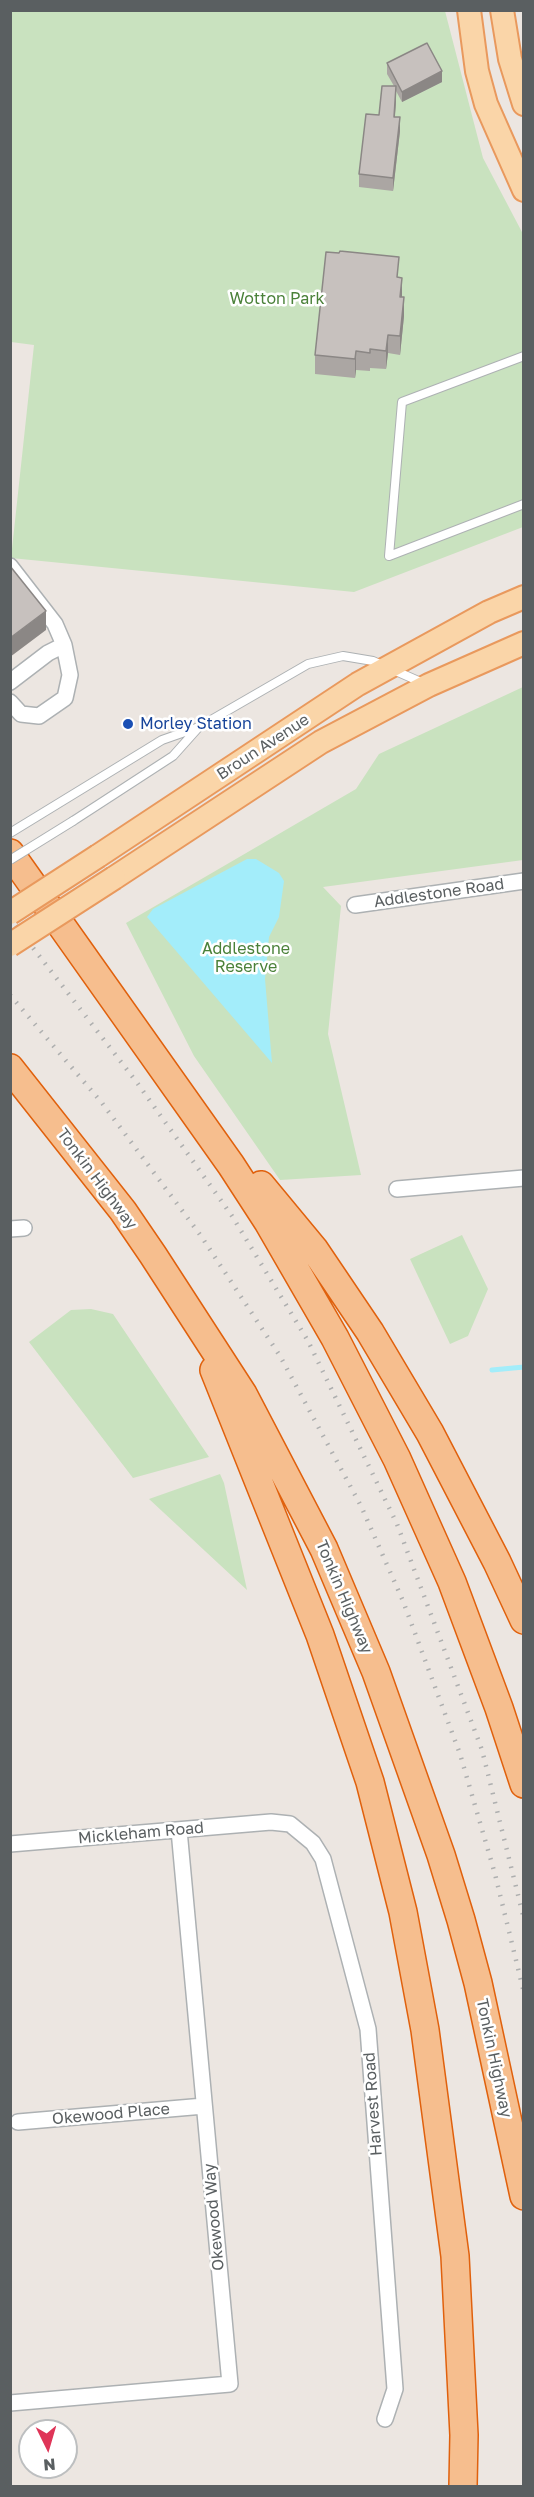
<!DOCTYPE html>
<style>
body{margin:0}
#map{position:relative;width:534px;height:2497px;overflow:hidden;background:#ece6e1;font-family:"Golos Text",sans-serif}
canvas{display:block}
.frame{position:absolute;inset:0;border:12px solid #5a5f61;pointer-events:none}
.north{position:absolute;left:18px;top:2419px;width:60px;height:60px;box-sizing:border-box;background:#fff;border:2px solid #bdbfc0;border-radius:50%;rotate:175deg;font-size:16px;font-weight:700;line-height:24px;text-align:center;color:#5a5f61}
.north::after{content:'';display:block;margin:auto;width:21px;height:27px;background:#df3558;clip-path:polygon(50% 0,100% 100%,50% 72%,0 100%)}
</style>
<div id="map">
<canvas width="534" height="2497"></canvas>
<div class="frame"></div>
<div class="north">N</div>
</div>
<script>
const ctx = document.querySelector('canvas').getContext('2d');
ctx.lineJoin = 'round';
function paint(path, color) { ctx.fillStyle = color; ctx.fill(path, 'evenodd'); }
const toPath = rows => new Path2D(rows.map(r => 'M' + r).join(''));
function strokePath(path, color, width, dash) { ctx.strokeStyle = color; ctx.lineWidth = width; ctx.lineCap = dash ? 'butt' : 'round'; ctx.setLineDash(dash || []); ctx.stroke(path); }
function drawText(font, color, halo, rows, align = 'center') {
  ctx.font = font + ' "Golos Text",sans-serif'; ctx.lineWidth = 5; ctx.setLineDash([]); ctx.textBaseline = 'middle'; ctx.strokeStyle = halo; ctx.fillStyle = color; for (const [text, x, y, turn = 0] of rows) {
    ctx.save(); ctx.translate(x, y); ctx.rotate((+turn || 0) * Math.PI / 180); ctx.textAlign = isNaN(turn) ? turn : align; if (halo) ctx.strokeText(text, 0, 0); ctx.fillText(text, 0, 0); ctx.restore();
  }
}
paint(toPath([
 [11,11,445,11,483,158,523,234,523,527,354,592,11,558,34,345,11,342],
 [523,687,523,860,323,887,341,906,328,1034,361,1175,280,1180,194,1056,126,923,356,789,379,754],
 [462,1235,488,1289,468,1336,450,1344,410,1259],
 [91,1309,113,1314,209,1457,133,1478,29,1342,71,1310],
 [220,1474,224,1483,247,1590,149,1499]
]), '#c9e2bf');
paint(toPath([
 [247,859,256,859,279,873,284,881,279,917,269,937,265,979,272,1063,147,917,153,909]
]), '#a3edfa');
strokePath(toPath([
 [492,1370,524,1367]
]), '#a3edfa', 5);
const lane = toPath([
 [524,356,402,402,389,556,524,504],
 [73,821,173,756,198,728],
 [10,833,162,740,199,727,308,664,343,656,373,661,423,683]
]);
const street = toPath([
 [10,566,55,624,64,645,70,675,65,698,39,716,21,714,10,702],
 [10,682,48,653,64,645],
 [355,905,524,881],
 [397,1189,524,1178],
 [10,1229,24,1228],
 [10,1844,271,1822,290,1824,313,1843,323,1859,368,2029,395,2389,385,2419],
 [18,2122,204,2106],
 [10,2403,230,2384,179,1830]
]);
const primary = toPath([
 [469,10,477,71,486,104,524,190],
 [502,10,510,59,524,104],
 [98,856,358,684,489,612,524,597],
 [114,878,321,742,429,685,524,643]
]);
const highway = toPath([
 [10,853,231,1165,268,1222,335,1338,397,1459,452,1582,499,1708,524,1784],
 [10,1068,123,1211,153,1255,243,1394,324,1549,376,1672,441,1855,461,1920,478,1983,524,2196],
 [261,1185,314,1249,370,1332,430,1433,497,1562,524,1620],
 [214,1370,320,1635,370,1782,403,1912,425,2030,455,2256,464,2435,463,2486]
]);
strokePath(lane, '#adb1b3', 10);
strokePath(street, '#adb1b3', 18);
strokePath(primary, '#e9995d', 26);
strokePath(highway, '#e0610d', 30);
strokePath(lane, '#fff', 8);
strokePath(street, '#fff', 15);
strokePath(primary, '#fad5a8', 22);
strokePath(highway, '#f6be8e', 27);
strokePath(toPath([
 [10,918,138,1084,232,1216,308,1341,397,1524,482,1750,524,1919],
 [10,995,102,1103,201,1236,280,1356,361,1506,403,1601,460,1754,495,1874,524,1993]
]), '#aeafaf', 4.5, [1.5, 8]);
const laneBridge = toPath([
 [10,860,73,821]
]);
const primaryBridge = toPath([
 [10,913,98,856],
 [10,945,114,878]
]);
strokePath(laneBridge, '#adb1b3', 10, []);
strokePath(primaryBridge, '#e9995d', 26, []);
strokePath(laneBridge, '#fff', 8);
strokePath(primaryBridge, '#fad5a8', 22);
paint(toPath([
 [387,63,442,82,402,102,396,91,395,117,400,131,393,191,359,187,359,174,379,115,394,86,387,74],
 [398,277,402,297,404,316,400,355,388,353,386,369,370,368,370,371,356,370,355,378,315,374,315,355]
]), '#aba6a3');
paint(toPath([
 [442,71,442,82,402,102,402,92],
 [396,86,396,100,394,130,394,117],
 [400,117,400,131,393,191,393,178],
 [402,278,402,296,400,315,400,297],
 [404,297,404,316,400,355,400,336],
 [388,335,388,353,386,369,386,351],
 [356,351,356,370,355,378,355,359],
 [46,611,46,630,10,657,10,638]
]), '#8b8785');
const building = toPath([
 [427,43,442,71,402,92,387,63,427,43],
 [382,86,396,86,394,117,400,117,393,178,359,174,366,114,379,115,382,86],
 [340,251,399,257,397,277,402,278,400,297,404,297,400,336,388,335,386,351,370,349,370,353,356,351,355,359,315,355,326,252,339,253,340,251],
 [10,566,46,611,10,638,10,566]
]);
paint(building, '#c7c1be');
strokePath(building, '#8b8785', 1.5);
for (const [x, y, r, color] of [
 [128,724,6,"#1a4fb4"]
]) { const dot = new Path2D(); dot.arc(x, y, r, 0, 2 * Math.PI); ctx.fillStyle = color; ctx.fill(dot); strokePath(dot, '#fff', 2); }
drawText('16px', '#4a8139', '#fff', [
 ["Wotton Park",277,299],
 ["Addlestone",246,949],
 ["Reserve",246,967]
]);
drawText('16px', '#164399', '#fff', [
 ["Morley Station",140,724]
], 'left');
drawText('16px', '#5a5f61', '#fff', [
 ["Broun Avenue",263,747,-33],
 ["Addlestone Road",439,893,-8],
 ["Tonkin Highway",97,1179,53],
 ["Tonkin Highway",344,1597,67],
 ["Mickleham Road",141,1833,-5],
 ["Tonkin Highway",494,2058,78],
 ["Harvest Road",373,2104,-94],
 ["Okewood Place",111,2114,-5],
 ["Okewood Way",214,2217,-95]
]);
</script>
